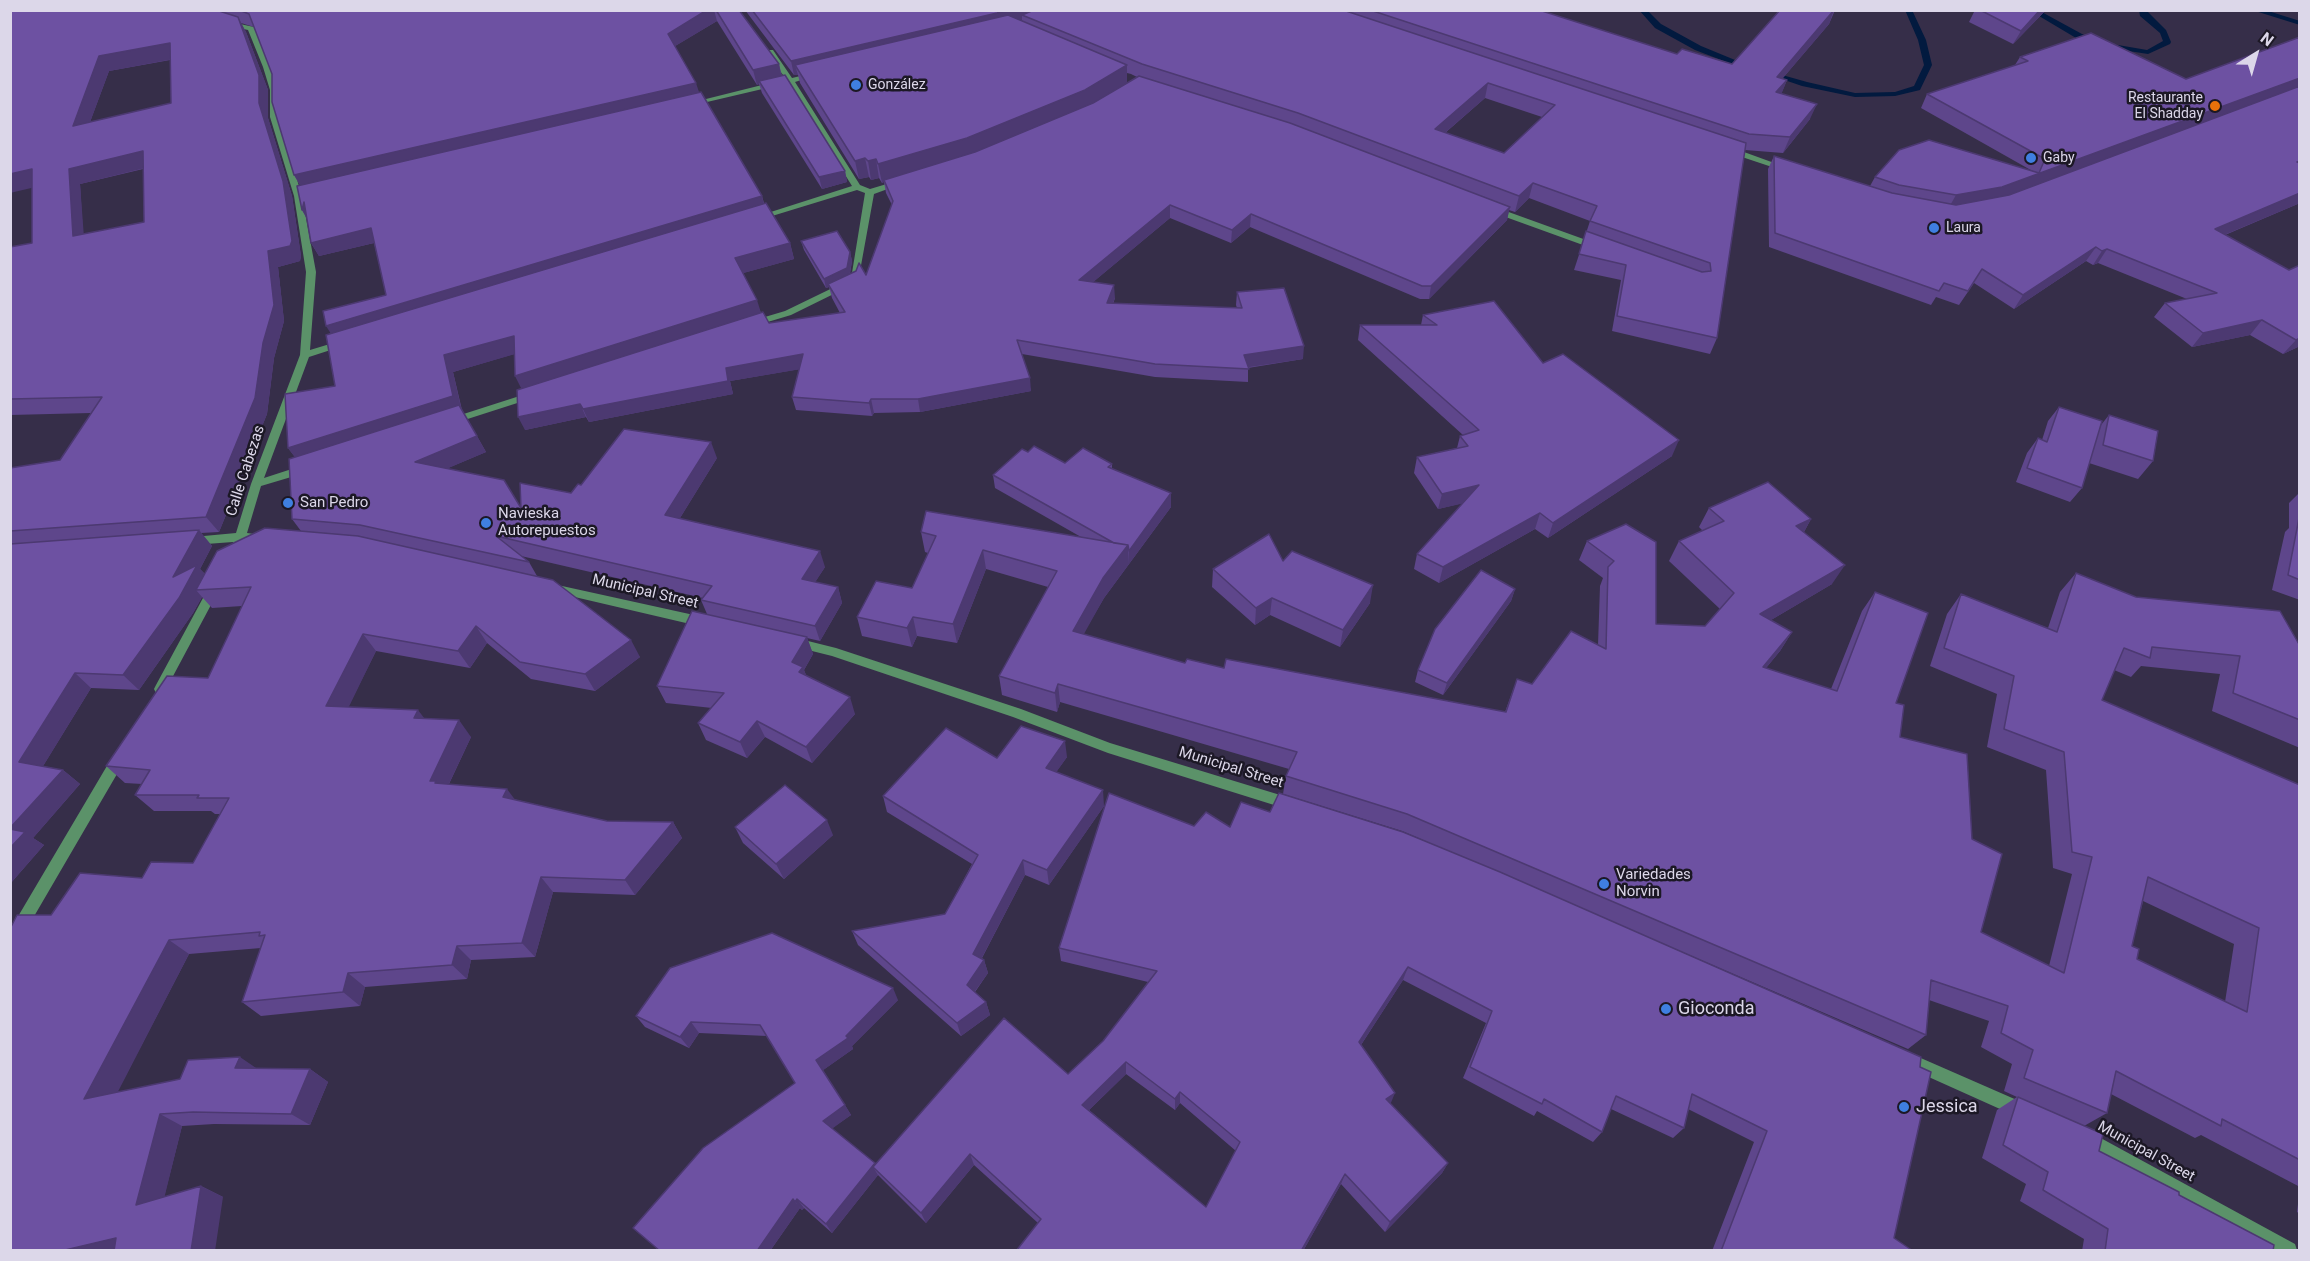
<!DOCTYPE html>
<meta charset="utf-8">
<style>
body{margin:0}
#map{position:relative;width:2310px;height:1261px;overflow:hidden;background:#362e49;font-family:Roboto,sans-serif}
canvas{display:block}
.frame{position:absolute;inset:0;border:12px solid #dcd7e9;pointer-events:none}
.north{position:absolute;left:2226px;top:24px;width:60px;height:60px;-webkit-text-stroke:4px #1c1825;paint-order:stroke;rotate:37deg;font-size:16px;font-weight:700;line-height:24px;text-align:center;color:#dcd7e9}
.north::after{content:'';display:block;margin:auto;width:21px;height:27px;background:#dcd7e9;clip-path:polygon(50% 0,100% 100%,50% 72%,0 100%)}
</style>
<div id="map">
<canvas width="2310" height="1261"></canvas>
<div class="frame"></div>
<div class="north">N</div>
</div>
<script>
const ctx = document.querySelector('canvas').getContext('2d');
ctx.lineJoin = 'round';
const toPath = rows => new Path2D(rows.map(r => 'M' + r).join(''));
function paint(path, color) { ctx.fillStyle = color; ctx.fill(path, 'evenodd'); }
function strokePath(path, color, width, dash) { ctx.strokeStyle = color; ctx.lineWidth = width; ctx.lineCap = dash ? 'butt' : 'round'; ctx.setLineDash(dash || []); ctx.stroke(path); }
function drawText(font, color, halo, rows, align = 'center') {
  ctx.font = font + ' Roboto,sans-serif'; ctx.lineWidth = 5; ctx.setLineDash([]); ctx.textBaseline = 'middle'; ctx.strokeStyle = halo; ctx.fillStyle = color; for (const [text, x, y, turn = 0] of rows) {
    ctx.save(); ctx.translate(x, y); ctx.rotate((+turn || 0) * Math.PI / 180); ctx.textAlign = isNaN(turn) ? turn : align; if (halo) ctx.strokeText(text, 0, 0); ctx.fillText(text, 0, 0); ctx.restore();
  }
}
paint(toPath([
 [1639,10,1647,10,1661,24,1701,46,1752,67,1745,69,1695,50,1655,28,1639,10],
 [1905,10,1912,10,1926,40,1932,65,1920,90,1895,96,1855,97,1802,86,1764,73,1768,71,1807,82,1855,93,1895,92,1914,86,1924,65,1918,40,1905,10],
 [2029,10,2038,10,2082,34,2099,41,2095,43,2076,38,2029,10],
 [2139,10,2146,10,2166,30,2171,42,2170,44,2148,54,2109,48,2109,44,2112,44,2147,50,2163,41,2160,33,2140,16,2139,10],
 [2252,10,2265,10,2300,21,2300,25,2252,10]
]), '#021a3f');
paint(toPath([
 [226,21,254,27,271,67,278,90,278,117,302,196,316,272,310,350,343,340,348,343,346,345,309,357,264,478,304,465,309,469,308,472,261,486,247,533,262,535,268,539,262,543,244,541,242,547,238,548,234,547,233,542,193,545,187,541,193,537,236,533,251,484,300,355,306,272,294,196,270,117,270,90,263,67,248,30,226,25,226,21],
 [767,50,773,50,792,78,813,73,817,75,795,82,860,185,870,189,900,180,904,183,874,194,858,282,791,315,751,327,746,324,748,322,785,311,851,279,865,193,857,190,759,220,756,221,752,218,852,186,788,83,690,106,686,104,786,79,766,52,767,50],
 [1727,148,1733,148,1788,168,1781,170,1727,152,1727,148],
 [1492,206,1600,245,1602,247,1597,250,1594,249,1489,211,1488,209,1492,206],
 [532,392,537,395,536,397,452,424,447,421,448,419,532,392],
 [214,584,220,588,164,693,156,693,154,689,156,685,210,585,214,584],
 [553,584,703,617,707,619,709,622,707,625,703,627,549,591,547,588,553,584],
 [796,638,836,648,1021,709,1110,743,1290,798,1295,800,1297,804,1295,808,1290,810,1108,753,1013,717,832,656,792,646,790,643,792,640,796,638],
 [119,753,124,754,125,758,124,762,15,949,10,951,10,930,114,754,119,753],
 [1907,1052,2026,1104,2028,1110,2026,1116,2020,1118,1902,1065,1899,1060,1902,1055,1907,1052],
 [2086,1130,2295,1244,2297,1250,2273,1250,2080,1144,2078,1138,2080,1132,2086,1130]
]), '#5b9269');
paint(toPath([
 [10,10,567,10,568,11,571,10,739,10,779,64,782,76,845,171,847,182,822,189,762,93,759,84,757,85,717,21,675,46,699,93,762,196,764,203,790,243,794,259,743,273,761,313,769,323,840,313,832,298,829,287,826,288,804,250,801,241,850,252,852,261,850,274,866,275,892,205,886,193,884,182,882,183,879,178,871,180,869,177,859,179,800,83,798,75,794,75,745,10,1539,10,1677,54,1732,64,1835,10,1829,24,1782,79,1787,80,1781,94,1810,119,1783,153,1745,150,1717,338,1710,354,1612,331,1621,280,1574,270,1590,221,1529,198,1515,212,1509,210,1507,220,1429,299,1420,299,1250,227,1231,243,1170,218,1093,282,1115,298,1113,304,1237,308,1236,305,1237,292,1303,359,1248,368,1248,382,1155,377,1022,354,1031,391,920,412,874,413,872,416,796,410,792,397,800,369,730,381,733,394,589,422,586,417,525,430,522,389,514,354,453,372,462,410,486,452,448,468,521,508,571,493,581,485,717,458,680,518,825,567,815,582,838,587,842,603,820,641,807,638,813,654,804,670,806,675,855,714,812,763,765,737,747,758,706,740,698,723,712,708,666,703,657,686,707,614,701,600,703,598,521,556,529,562,537,576,640,657,595,691,531,679,487,643,470,668,376,651,348,707,424,718,471,737,449,784,607,821,673,822,682,838,635,895,553,892,535,957,471,960,467,979,365,987,360,1006,261,1016,242,1002,261,948,189,954,117,1092,257,1068,310,1069,328,1082,310,1125,214,1124,182,1126,164,1197,201,1186,223,1197,10,1251,51,915,142,878,193,863,220,814,215,814,211,811,154,811,135,795,142,784,125,783,106,766,208,678,242,606,212,608,202,597,193,613,139,690,91,688,43,766,63,770,80,784,33,838,44,845,10,884,10,468,60,460,91,413,10,415,10,247,32,243,32,187],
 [241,23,254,27,272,74,294,175,300,185,302,210,307,219,311,243,319,256,374,243,386,295,330,333,335,386,288,448,295,457,292,519,301,531,205,574,200,569,212,546,201,533,219,532,267,414,274,358,284,321,278,267,300,261,301,256,292,196,268,118,268,90,246,32],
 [170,60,171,103,90,122,109,71],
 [1127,73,1131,74,1137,77,1127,83],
 [1485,98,1542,117,1504,153,1445,133],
 [143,169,144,222,83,234,80,184],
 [1975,10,2046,10,2013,44,1969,22],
 [2300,37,2300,203,2225,235,2289,270,2300,265,2300,346,2283,354,2250,335,2192,347,2154,317,2165,303,2187,299,2098,263,2093,265,2086,261,2014,309,1974,283,1959,305,1936,297,1931,305,1769,247,1768,169,1774,156,1870,186,1875,177,2036,173,1921,108,1927,94,2015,65,2020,57,2186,79],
 [1423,315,1543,363,1672,456,1548,538,1535,529,1439,583,1414,569,1417,554,1463,503,1438,509,1414,473,1417,457,1457,448,1460,436,1463,435,1358,340,1360,325,1421,325],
 [2059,407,2101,425,2109,415,2153,461,2138,479,2089,463,2082,488,2070,502,2016,482,2027,453,2038,438,2042,440,2048,421],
 [1028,452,1065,463,1112,464,1112,469,1171,507,1104,598,1083,634,1185,663,1224,668,1505,712,1517,679,1532,684,1598,645,1600,586,1603,578,1579,560,1587,541,1626,524,1656,624,1705,626,1720,609,1669,561,1679,541,1703,531,1699,527,1709,508,1811,519,1804,532,1832,584,1771,620,1792,632,1780,651,1766,668,1831,689,1862,611,1875,592,1896,703,1900,737,1972,839,1981,932,2049,966,2072,874,2053,868,2046,770,1987,747,1997,694,1930,666,1947,614,1961,594,2048,628,2060,592,2076,573,2136,597,2300,646,2300,748,2212,711,2220,674,2141,666,2131,677,2114,670,2102,700,2300,785,2300,1187,2201,1135,2195,1138,2111,1094,2107,1113,2084,1126,2099,1151,2179,1195,2273,1251,2082,1251,2084,1239,2020,1201,2026,1184,1982,1158,1997,1110,2017,1097,2004,1091,2012,1064,1981,1047,1989,1021,1929,1000,1926,1035,1908,1049,1666,945,1894,1238,1913,1251,1712,1251,1754,1142,1688,1109,1684,1128,1673,1138,1611,1109,1602,1132,1593,1142,1537,1111,1534,1116,1463,1078,1486,1023,1403,980,1361,1045,1391,1104,1448,1163,1442,1173,1385,1232,1341,1184,1303,1251,1016,1251,1038,1223,974,1165,926,1223,878,1175,832,1233,804,1208,802,1210,800,1208,770,1251,660,1251,795,1083,767,1036,699,1033,689,1048,645,1027,636,1016,898,1000,852,1046,853,1049,823,1070,851,1115,832,1128,875,1165,1068,1074,1103,1041,1148,982,1061,961,1059,948,1194,826,1230,827,1270,812,1423,840,1402,831,1283,794,1286,776,1289,769,1060,702,1057,712,1002,695,999,676,1048,587,986,569,957,643,917,636,912,647,862,636,857,617,912,588,928,553,925,552,921,532,1081,537,995,488,993,475],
 [2143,901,2234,944,2225,1002,2137,959,2132,946],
 [1126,1074,1175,1110,1180,1103,1236,1151,1206,1207,1089,1110],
 [2300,492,2300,600,2272,590,2285,532,2289,528,2289,503],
 [1283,561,1370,603,1340,647,1270,615,1255,625,1212,587,1213,569],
 [1515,589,1511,601,1443,695,1415,682,1418,670],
 [1067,757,1056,772,1104,806,1049,885,1025,875,982,958,984,960,988,973,975,992,986,1002,990,1015,961,1036,858,945,852,931,945,914,972,864,887,812,883,796,997,758],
 [735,827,833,835,784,879,743,843],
 [2300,1188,2300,1214,2297,1212]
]), '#5e468b');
paint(toPath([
 [707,10,714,10,717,21,672,48,668,34],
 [1006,10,1050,10,1022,15,1022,20,998,28,795,65,798,75,794,75,791,61],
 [1834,10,1829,24,1771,92,1777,77],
 [2040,10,2046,10,2013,44,2021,31],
 [238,17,246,32,268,90,268,118,292,196,301,256,300,261,278,267,284,321,274,358,267,414,219,532,206,517,268,251,259,103],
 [170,43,179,58,109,71,83,141,73,126,99,56],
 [779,64,782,79,759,81,759,84,757,85,753,70],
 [1127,65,1127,83,1086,108,969,157,884,180,884,182,882,183,878,164],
 [2300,78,2299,88,1994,201,1948,209,1956,195,2002,187],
 [1787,80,1781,95,1776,92],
 [696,83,701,98,303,190,294,175],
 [1488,83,1485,98,1432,144,1435,129],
 [1817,104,1810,119,1783,153,1790,137],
 [143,151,153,166,80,184,85,251,73,236,69,169],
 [865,158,869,177,859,179,855,161],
 [876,159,879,178,871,180,868,161],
 [32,169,44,185,10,193,10,174],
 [845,171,847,182,822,189,819,177],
 [1533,183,1529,198,1515,212,1519,196],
 [2300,193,2300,203,2205,243,2215,229],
 [762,196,765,210,335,340,326,326],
 [304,202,310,224,302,210],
 [1170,205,1170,218,1080,293,1079,280],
 [1510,207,1507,220,1429,299,1431,286],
 [1251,214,1250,227,1231,243,1232,230],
 [371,228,378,242,319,256,311,243],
 [790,243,794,259,740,274,735,258],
 [2096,247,2086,261,2014,309,2023,295],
 [2107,249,2098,263,2093,265,2102,251],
 [850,252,852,261,849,277,828,284,829,287,826,288,824,279],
 [1114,285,1115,298,1107,317,1107,303],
 [757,300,762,316,523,392,515,376],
 [2262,320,2250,335,2192,347,2203,333],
 [514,336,522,352,453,372,462,412,300,464,288,448,444,355],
 [2300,338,2300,346,2283,354,2296,340],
 [1304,346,1303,359,1243,368,1244,355],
 [803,354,807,368,730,381,733,394,589,422,583,409,726,368],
 [1030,378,1031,391,920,412,918,399],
 [871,399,874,413,872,416,869,403],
 [580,404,586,417,525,430,518,417],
 [477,436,486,452,425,478,415,462],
 [1679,440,1672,456,1548,538,1553,523],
 [711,442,717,458,672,531,665,515],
 [1479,485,1474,501,1438,509,1442,494],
 [1171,493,1171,507,1129,564,1129,551],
 [1540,513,1535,529,1439,583,1443,567],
 [1811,519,1800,539,1796,526],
 [199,530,212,546,200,569,210,580,196,590,202,597,193,613,139,690,123,675,173,577],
 [1128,545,1129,564,1104,598,1075,650,1073,631,1103,578],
 [983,550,986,569,957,643,953,624],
 [820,551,825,567,807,595,802,579],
 [1845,565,1832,584,1749,633,1760,614],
 [1373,585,1370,603,1340,647,1343,630],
 [838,587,842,603,820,641,815,626],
 [1515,589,1511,601,1443,695,1447,683],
 [1272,598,1270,615,1255,625,1256,608],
 [913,617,917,636,912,647,907,628],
 [476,626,487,643,470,668,458,651],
 [1792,632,1780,651,1751,686,1763,667],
 [363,634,376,651,341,723,326,706],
 [807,637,813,654,804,670,809,684,792,662],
 [631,640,640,657,595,691,585,674],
 [75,673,91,688,37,776,19,762],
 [1058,684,1060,702,1057,712,1055,693],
 [850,697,855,714,812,763,806,747],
 [418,710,431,727,414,718],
 [459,720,471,737,445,792,430,781],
 [757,721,765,737,747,758,740,742],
 [1065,741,1067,757,1048,784,1046,768],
 [63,770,80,784,33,838,44,845,10,884,10,828],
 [507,789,519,805,503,797],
 [1103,790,1104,806,1049,885,1047,870],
 [827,820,833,835,784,879,776,864],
 [673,822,682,838,635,895,625,880],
 [1023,860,1025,875,977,967,973,954],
 [541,877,553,892,535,957,522,943],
 [169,940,189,954,108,1111,84,1099],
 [457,946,471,960,467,979,452,965],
 [984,960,988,973,970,998,967,985],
 [1408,967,1403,980,1355,1054,1359,1042],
 [348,973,365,987,360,1006,343,992],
 [893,988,898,1000,852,1046,853,1049,822,1071,816,1060,846,1036],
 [986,1002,990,1015,961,1036,957,1023],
 [691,1022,699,1033,689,1048,680,1037],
 [240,1057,259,1070,235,1068],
 [1126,1062,1126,1074,1083,1116,1082,1105],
 [310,1069,328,1082,310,1125,291,1114],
 [1180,1092,1180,1103,1175,1110,1175,1099],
 [1395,1093,1390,1105,1386,1099],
 [845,1105,851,1115,829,1131,823,1121],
 [160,1114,182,1126,160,1215,136,1205],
 [970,1154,974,1165,926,1223,921,1213],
 [875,1163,880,1172,873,1167,878,1175,832,1233,826,1224],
 [1448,1163,1442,1173,1385,1232,1390,1222],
 [1345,1174,1341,1184,1303,1251,1301,1251],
 [201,1186,223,1197,215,1251,191,1251],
 [793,1199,800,1208,770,1251,757,1251],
 [797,1199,804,1208,802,1210,795,1202],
 [116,1238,128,1251,61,1251]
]), '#4c3971');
const building = toPath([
 [10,10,216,10,238,17,259,75,259,103,283,181,292,241,290,246,268,251,274,305,263,343,255,398,206,517,10,531,10,468,60,460,102,397,10,399,10,247,32,243,32,169,10,174,10,10],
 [170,43,171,103,73,126,99,56,170,43],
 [143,151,144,222,73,236,69,169,143,151],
 [239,10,567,10,568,11,571,10,707,10,668,34,696,83,294,175,272,102,272,74,249,14,239,10],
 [716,10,739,10,779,64,753,70,716,10],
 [752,10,1006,10,997,13,791,61,752,10],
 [1034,10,1343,10,1746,143,1717,338,1617,316,1626,265,1579,254,1586,231,1702,272,1711,271,1710,263,1590,221,1597,206,1533,183,1519,196,1298,113,1142,64,1022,15,1034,10],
 [1488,83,1555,105,1504,153,1435,129,1488,83],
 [1370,10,1539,10,1677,54,1682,49,1732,64,1780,10,1834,10,1777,77,1787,80,1776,92,1817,104,1790,137,1749,134,1370,10],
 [1980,10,2040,10,2021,31,1980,10],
 [1008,15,1127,65,1085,90,967,138,878,164,876,159,868,161,865,158,855,161,795,65,1008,15],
 [2091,33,2186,79,2300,37,2300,78,2002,187,1956,195,1899,185,1875,177,1899,150,1929,140,2039,173,2045,159,1927,94,2028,61,2020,57,2091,33],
 [785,75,845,171,819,177,759,81,785,75],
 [1139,76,1290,123,1510,207,1431,286,1422,286,1251,214,1232,230,1170,205,1079,280,1114,285,1107,303,1242,308,1237,292,1284,288,1304,346,1244,355,1249,369,1155,364,1017,340,1030,378,918,399,871,399,869,403,792,397,803,354,726,368,728,381,583,409,580,404,518,417,517,390,763,312,769,323,845,312,828,284,856,271,859,263,866,275,893,201,884,180,975,152,1093,103,1139,76],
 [2300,86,2300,161,2297,162,2300,163,2300,193,2215,229,2289,270,2300,265,2300,338,2296,340,2262,320,2203,333,2165,303,2217,293,2107,249,2102,251,2096,247,2023,295,1982,269,1968,291,1944,283,1939,291,1775,233,1774,156,1892,193,1956,205,2009,195,2300,86],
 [701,92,762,196,326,326,323,311,386,295,371,228,311,243,304,202,302,210,297,186,701,92],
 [766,203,790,243,735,258,757,300,515,376,514,336,444,355,453,396,288,448,285,394,335,386,326,335,766,203],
 [837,231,850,252,847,268,824,279,801,241,837,231],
 [1494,301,1543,363,1563,354,1679,440,1553,523,1540,513,1443,567,1417,554,1479,485,1442,494,1417,457,1468,446,1460,436,1479,430,1360,325,1437,325,1423,315,1494,301],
 [459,405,477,436,415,462,504,480,521,508,520,483,571,493,578,484,581,485,624,429,711,442,665,515,820,551,802,579,838,587,815,626,701,600,712,586,496,536,529,562,360,525,292,519,289,459,459,405],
 [2059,407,2102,421,2082,488,2027,468,2038,438,2047,442,2059,407],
 [2109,415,2158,431,2153,461,2103,445,2109,415],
 [1034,446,1065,463,1083,448,1112,464,1108,467,1171,493,1129,551,1128,545,1114,543,993,475,1022,449,1028,452,1034,446],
 [1768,482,1811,519,1796,526,1845,565,1760,614,1792,632,1763,667,1837,691,1875,592,1928,613,1896,703,1904,705,1900,737,1967,754,1972,839,2002,854,1981,932,2064,973,2092,857,2072,852,2064,752,2004,729,2014,676,1944,648,1961,594,2057,632,2076,573,2136,597,2280,611,2300,646,2300,720,2233,693,2240,656,2152,647,2150,658,2124,648,2102,700,2300,785,2300,1160,2222,1119,2221,1126,2116,1071,2107,1113,2024,1078,2033,1050,2001,1033,2008,1006,1931,980,1926,1035,1407,814,1286,776,1297,752,1058,684,1055,693,999,676,1057,571,983,550,953,624,913,617,907,628,857,617,876,581,912,588,936,536,921,532,926,511,1128,545,1103,578,1073,631,1185,663,1187,659,1224,668,1226,659,1506,712,1517,679,1532,684,1571,631,1606,649,1608,567,1614,561,1587,541,1626,524,1656,542,1656,624,1705,626,1734,593,1679,541,1724,521,1709,508,1768,482],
 [2148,877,2259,928,2247,1012,2137,959,2139,949,2132,946,2148,877],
 [2299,518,2300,518,2300,580,2288,575,2299,518],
 [265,528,358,536,553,580,631,640,585,674,520,662,476,626,458,651,363,634,326,706,418,710,414,718,459,720,430,781,436,781,435,783,507,789,503,797,607,821,673,822,625,880,541,877,522,943,457,946,452,965,348,973,343,992,242,1002,265,935,259,936,260,932,169,940,84,1099,180,1079,188,1060,240,1057,235,1068,310,1069,291,1114,193,1112,160,1114,136,1205,201,1186,191,1251,114,1251,116,1238,61,1251,10,1251,10,929,17,915,51,915,80,873,142,878,151,862,193,863,229,798,197,798,199,795,135,795,150,770,106,766,167,676,208,678,251,587,196,590,217,551,265,528],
 [199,530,173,577,197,565,179,598,123,675,75,673,19,762,63,770,10,828,10,544,199,530],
 [1269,534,1283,561,1292,551,1373,585,1343,630,1272,598,1256,608,1213,569,1269,534],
 [1481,570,1515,589,1447,683,1418,670,1435,629,1481,570],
 [692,611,807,637,792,662,803,667,799,672,850,697,806,747,757,721,740,742,698,723,724,693,657,686,692,611],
 [1021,726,1065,741,1046,768,1103,790,1047,870,1023,860,973,954,984,960,967,985,986,1002,957,1023,852,931,945,914,978,855,883,796,946,728,997,758,1021,726],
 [785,785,827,820,776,864,735,827,785,785],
 [1109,793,1194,826,1206,812,1230,827,1241,802,1270,812,1279,793,1403,832,1500,872,1921,1057,1920,1067,1931,1072,1894,1238,1913,1251,1721,1251,1767,1131,1692,1094,1684,1128,1616,1096,1602,1132,1544,1099,1542,1104,1470,1067,1492,1011,1408,967,1359,1042,1395,1093,1386,1099,1448,1163,1390,1222,1345,1174,1301,1251,1016,1251,1041,1219,970,1154,921,1213,873,1167,1004,1018,1068,1074,1103,1041,1157,971,1059,948,1109,793],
 [1126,1062,1175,1099,1180,1092,1240,1142,1206,1207,1082,1105,1126,1062],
 [10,829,25,832,10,848,10,829],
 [772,933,893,988,846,1036,848,1038,816,1060,845,1105,823,1121,875,1163,826,1224,797,1199,795,1202,793,1199,757,1251,660,1251,633,1228,703,1148,795,1083,760,1025,691,1022,680,1037,636,1016,670,968,772,933],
 [2018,1097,2103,1134,2099,1151,2179,1192,2179,1195,2274,1245,2273,1251,2105,1251,2108,1229,2043,1190,2048,1172,2003,1145,2018,1097]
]);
paint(building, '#6d51a2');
strokePath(building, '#4c3971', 1.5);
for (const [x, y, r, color] of [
 [856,85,6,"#3f7fe0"],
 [2215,106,6,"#e8710a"],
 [2031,158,6,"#3f7fe0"],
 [1934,228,6,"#3f7fe0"],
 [288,503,6,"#3f7fe0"],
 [486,523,6,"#3f7fe0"],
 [1604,884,6,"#3f7fe0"],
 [1666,1009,6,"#3f7fe0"],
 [1904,1107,6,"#3f7fe0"]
]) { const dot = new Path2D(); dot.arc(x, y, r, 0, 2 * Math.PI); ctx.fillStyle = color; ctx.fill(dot); strokePath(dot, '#1c1825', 2); }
drawText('14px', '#dcd7e9', '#1c1825', [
 ["González",868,85],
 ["Restaurante",2203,98,"right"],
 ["El Shadday",2203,114,"right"],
 ["Gaby",2043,158],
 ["Laura",1946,228]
], 'left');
drawText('15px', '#dcd7e9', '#1c1825', [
 ["Calle Cabezas",246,471,-72],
 ["Municipal Street",645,592,13],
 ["Municipal Street",1231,768,17],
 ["Municipal Street",2146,1152,29]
]);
drawText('15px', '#dcd7e9', '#1c1825', [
 ["San Pedro",300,503],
 ["Navieska",498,514],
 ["Autorepuestos",498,531],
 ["Variedades",1616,875],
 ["Norvin",1616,892]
], 'left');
drawText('18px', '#dcd7e9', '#1c1825', [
 ["Gioconda",1678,1009],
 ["Jessica",1916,1107]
], 'left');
</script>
